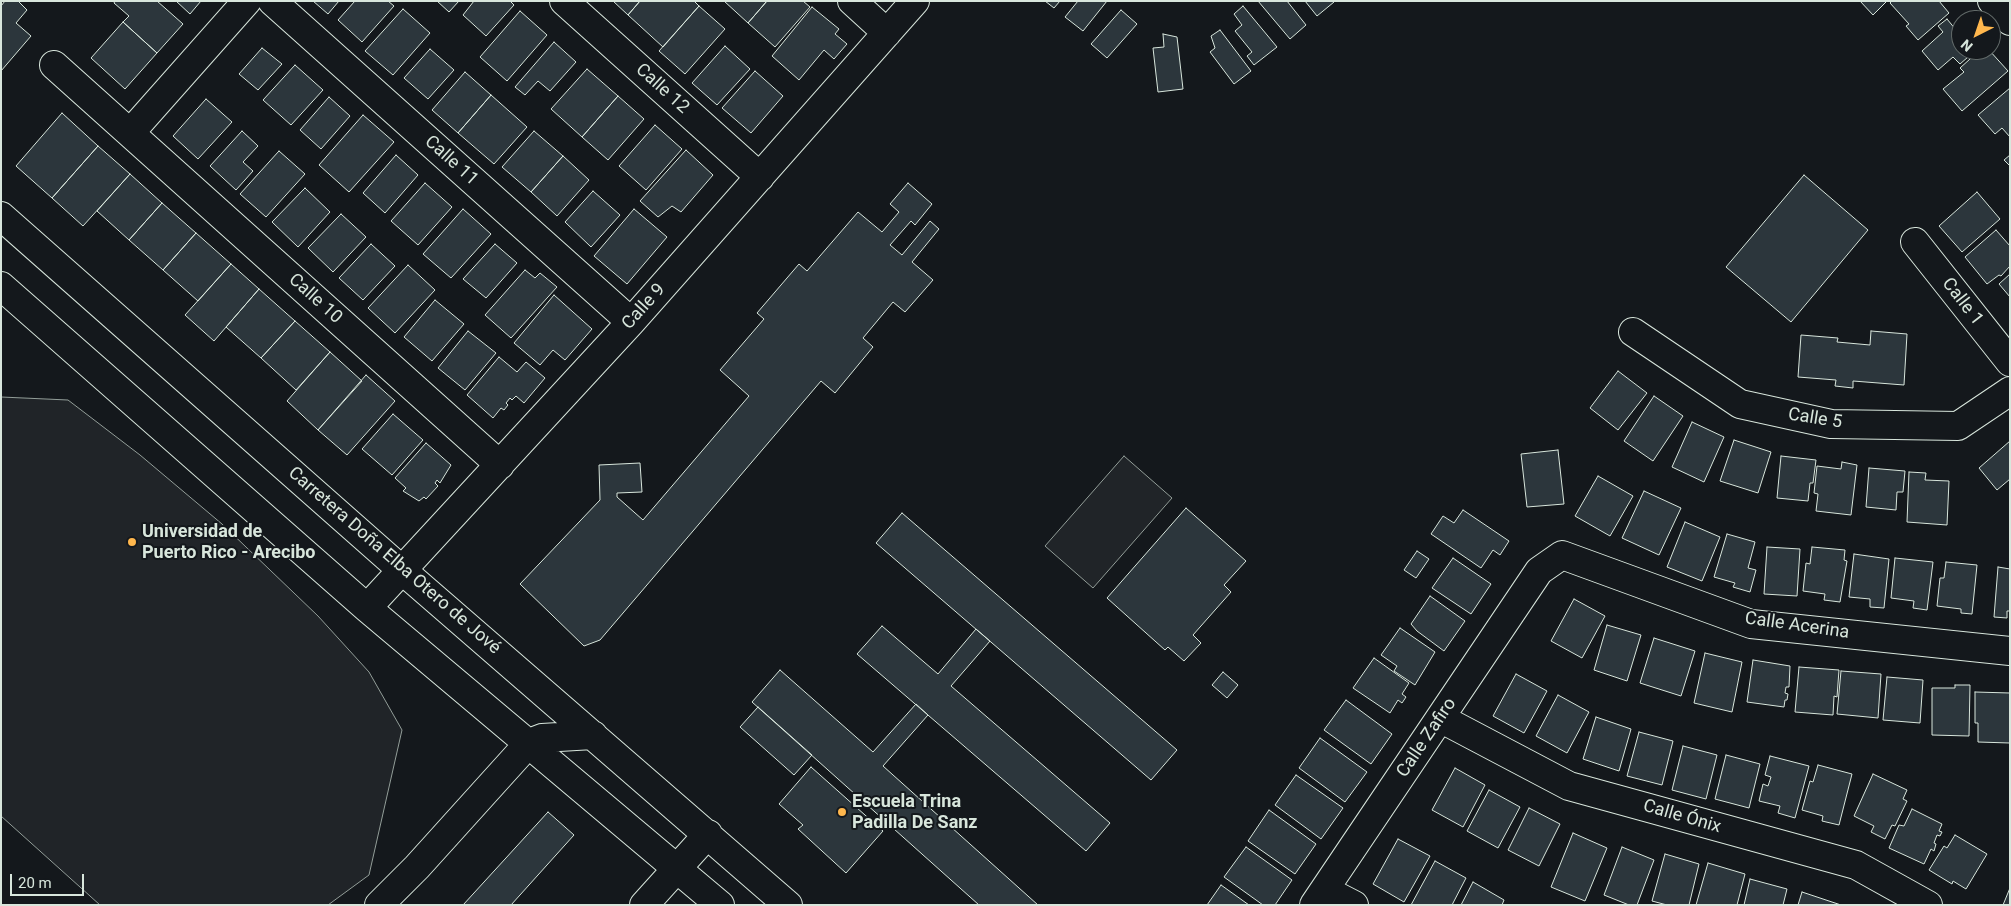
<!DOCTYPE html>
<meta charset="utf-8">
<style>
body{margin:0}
#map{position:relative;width:2011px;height:906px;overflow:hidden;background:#14181c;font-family:Roboto,sans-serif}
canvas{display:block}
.frame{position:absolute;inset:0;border:2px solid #d8e6dc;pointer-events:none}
.north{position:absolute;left:1951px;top:10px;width:50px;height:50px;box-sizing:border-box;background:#14181c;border:1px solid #626a69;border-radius:50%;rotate:221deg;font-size:14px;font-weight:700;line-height:20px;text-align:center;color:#d8e6dc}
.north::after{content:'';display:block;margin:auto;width:18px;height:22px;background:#ffb74d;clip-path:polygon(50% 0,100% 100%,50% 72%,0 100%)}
.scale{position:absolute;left:10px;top:874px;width:74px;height:22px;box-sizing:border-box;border:2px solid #d8e6dc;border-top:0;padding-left:6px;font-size:15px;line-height:18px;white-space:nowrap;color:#d8e6dc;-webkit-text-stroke:4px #14181c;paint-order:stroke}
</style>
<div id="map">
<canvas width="2011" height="906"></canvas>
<div class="frame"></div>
<div class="north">N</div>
<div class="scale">20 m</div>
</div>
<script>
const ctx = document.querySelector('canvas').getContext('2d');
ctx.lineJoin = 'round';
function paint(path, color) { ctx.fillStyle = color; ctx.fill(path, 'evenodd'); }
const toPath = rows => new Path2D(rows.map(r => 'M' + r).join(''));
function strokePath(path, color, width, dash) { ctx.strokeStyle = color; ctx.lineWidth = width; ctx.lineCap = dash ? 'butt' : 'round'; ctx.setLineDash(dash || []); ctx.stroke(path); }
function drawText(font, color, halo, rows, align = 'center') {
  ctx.font = font + ' Roboto,sans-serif'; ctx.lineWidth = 4; ctx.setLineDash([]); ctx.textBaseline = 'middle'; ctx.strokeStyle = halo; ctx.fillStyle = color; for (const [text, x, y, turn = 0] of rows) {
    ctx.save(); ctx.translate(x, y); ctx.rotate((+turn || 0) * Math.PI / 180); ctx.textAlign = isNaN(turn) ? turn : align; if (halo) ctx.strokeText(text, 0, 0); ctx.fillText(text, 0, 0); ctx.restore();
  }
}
const green = toPath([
 [1,397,68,400,140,455,222,524,318,616,369,672,402,730,369,875,328,905,100,905,1,816,1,397],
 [1124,456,1172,498,1093,588,1045,546,1124,456]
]);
paint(green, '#202428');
strokePath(green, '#939e99', 1);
const building = toPath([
 [5,1,18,1,27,10,16,23,31,36,1,71,1,6,5,1],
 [115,1,157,1,183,24,157,53,123,22,129,16,114,3,115,1],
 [176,1,201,1,190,14,176,1],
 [313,1,339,1,328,14,313,1],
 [355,1,388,1,394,6,362,42,338,20,355,1],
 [437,1,459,1,449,12,437,1],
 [474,1,510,1,514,5,486,36,463,15,474,1],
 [613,1,640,1,628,15,613,1],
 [640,1,694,1,699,6,663,47,628,15,640,1],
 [724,1,767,1,748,23,724,1],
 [767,1,803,1,810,7,775,47,748,23,767,1],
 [1045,1,1060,1,1054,8,1045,1],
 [1078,1,1107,1,1083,31,1065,17,1078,1],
 [1258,1,1287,1,1306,25,1290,39,1258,1],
 [1305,1,1334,1,1334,2,1317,16,1305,1],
 [1860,1,1887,1,1873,15,1860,1],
 [1892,1,1939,1,1949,13,1918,40,1906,26,1909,24,1890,3,1892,1],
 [699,6,725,29,685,74,659,51,699,6],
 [1243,6,1277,47,1254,65,1247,56,1252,52,1235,31,1242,25,1234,14,1243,6],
 [812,7,839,29,835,34,847,44,834,59,824,50,799,80,772,56,812,7],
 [403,9,430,33,393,75,365,51,403,9],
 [1121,10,1137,24,1107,58,1091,44,1121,10],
 [520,11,547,35,507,81,480,57,520,11],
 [1947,19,1961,36,1961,50,1976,50,1960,64,1953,57,1938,70,1922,51,1943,32,1938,26,1947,19],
 [123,22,157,53,125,89,91,58,123,22],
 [1220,30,1251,71,1234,84,1210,52,1215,48,1211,36,1220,30],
 [1163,34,1177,37,1183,89,1158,92,1153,48,1164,47,1163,34],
 [554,42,576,62,550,91,538,81,525,95,515,87,554,42],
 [725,46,750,69,717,105,692,83,725,46],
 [262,48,282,64,258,90,239,74,262,48],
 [430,49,454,70,428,99,404,78,430,49],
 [1980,50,1989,50,2008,71,1962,111,1943,89,1964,72,1960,68,1980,50],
 [295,65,323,90,291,125,263,100,295,65],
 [587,69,618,96,582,137,551,109,587,69],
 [755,71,783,96,751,133,722,108,755,71],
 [465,72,491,95,458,133,432,110,465,72],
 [2010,88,2010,137,2002,128,1995,134,1978,115,2010,88],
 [491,95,527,127,494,164,458,133,491,95],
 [618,96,644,119,608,160,582,137,618,96],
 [329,97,350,116,321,149,300,130,329,97],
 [206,99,232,122,198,159,173,136,206,99],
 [62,113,98,146,52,198,16,166,62,113],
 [363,115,394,142,349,192,319,165,363,115],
 [655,125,682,149,646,190,619,166,655,125],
 [242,131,258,146,243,162,253,171,236,190,210,166,242,131],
 [534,131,563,156,531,192,502,167,534,131],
 [98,146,130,174,83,226,52,198,98,146],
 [686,150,713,175,681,212,672,206,658,217,640,201,686,150],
 [279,151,305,174,266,217,240,194,279,151],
 [396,155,418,175,385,213,363,193,396,155],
 [2010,155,2010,166,2004,160,2010,155],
 [563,156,589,180,557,216,531,192,563,156],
 [130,174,162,203,129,240,97,211,130,174],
 [1804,175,1868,230,1791,322,1726,267,1804,175],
 [425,183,452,207,418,245,391,221,425,183],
 [908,183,932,204,915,225,911,221,890,245,902,255,930,221,939,229,912,262,933,280,905,312,893,302,863,338,873,347,835,393,821,381,600,640,584,646,520,584,600,500,599,465,640,463,642,492,617,493,617,497,643,520,749,396,720,370,764,319,757,313,799,264,807,271,858,212,882,232,899,212,890,204,908,183],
 [305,188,330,212,298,247,272,222,305,188],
 [593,191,620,215,591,247,565,222,593,191],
 [1977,192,2000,219,1962,252,1939,226,1977,192],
 [162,203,196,233,163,270,129,240,162,203],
 [463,209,491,234,451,278,423,254,463,209],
 [634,209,667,237,627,284,594,256,634,209],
 [341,214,366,237,333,272,308,248,341,214],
 [1996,230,2010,246,2010,266,2001,276,1999,275,1987,284,1965,257,1996,230],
 [196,233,231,264,198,301,163,270,196,233],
 [371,244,395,266,363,300,339,278,371,244],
 [495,244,517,263,486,298,463,279,495,244],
 [231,264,259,289,214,341,185,315,231,264],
 [408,265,435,290,395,333,368,308,408,265],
 [525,270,535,278,540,273,557,287,511,338,485,315,525,270],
 [2010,274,2010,297,1999,284,2010,274],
 [259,289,295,321,261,358,226,327,259,289],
 [554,295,592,329,565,360,553,350,540,365,514,343,554,295],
 [435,300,464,324,432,361,404,337,435,300],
 [295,321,330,352,296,390,261,358,295,321],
 [468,331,496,353,465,390,438,368,468,331],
 [1871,331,1907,334,1904,385,1853,381,1853,388,1835,386,1836,380,1798,377,1801,335,1838,338,1837,342,1870,345,1871,331],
 [330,352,362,381,318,430,287,401,330,352],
 [499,357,517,372,526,362,545,378,524,403,516,396,512,400,510,398,506,403,508,405,504,410,501,408,493,418,467,395,499,357],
 [1618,371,1647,393,1618,430,1590,408,1618,371],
 [366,375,395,401,347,455,318,430,366,375],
 [1654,396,1683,416,1653,461,1624,441,1654,396],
 [393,414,423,440,392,475,362,449,393,414],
 [1692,422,1724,437,1704,482,1672,467,1692,422],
 [1734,440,1771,452,1758,493,1720,481,1734,440],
 [2010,441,2010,479,1997,490,1979,468,2010,441],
 [426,443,451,465,440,483,437,480,435,483,438,486,426,499,424,497,419,501,403,491,406,488,395,478,426,443],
 [1558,450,1564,504,1527,507,1521,454,1558,450],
 [1781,456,1816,460,1813,483,1810,483,1808,501,1777,498,1781,456],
 [1842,462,1857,465,1851,515,1816,511,1818,494,1814,493,1817,466,1841,469,1842,462],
 [1869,468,1905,471,1903,492,1897,492,1896,510,1866,507,1869,468],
 [1909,472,1926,473,1925,480,1949,481,1947,525,1907,522,1909,472],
 [1598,476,1633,496,1610,536,1575,516,1598,476],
 [1644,491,1681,508,1659,555,1622,538,1644,491],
 [1186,508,1246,561,1224,585,1231,592,1193,635,1201,643,1184,661,1168,647,1165,650,1107,598,1186,508],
 [1463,510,1509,541,1500,555,1493,550,1481,568,1431,534,1443,516,1454,523,1463,510],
 [902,513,1177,750,1151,780,876,543,902,513],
 [1685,522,1720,537,1702,581,1667,567,1685,522],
 [1727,534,1755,542,1748,568,1756,570,1750,592,1733,587,1735,583,1714,577,1727,534],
 [1767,547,1800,549,1797,596,1764,594,1767,547],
 [1812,547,1845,550,1844,560,1847,561,1840,602,1824,600,1825,594,1803,591,1806,563,1810,564,1812,547],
 [1417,551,1429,559,1416,578,1404,570,1417,551],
 [1854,554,1889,559,1884,608,1870,607,1870,599,1849,597,1854,554],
 [1453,558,1491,584,1471,614,1432,588,1453,558],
 [1895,558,1933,562,1927,610,1913,608,1914,601,1891,598,1895,558],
 [1946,562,1977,565,1972,614,1961,613,1961,609,1937,606,1940,578,1944,578,1946,562],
 [1998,567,2010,569,2010,611,2007,611,2007,618,1994,617,1998,567],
 [1430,596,1465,621,1444,651,1417,631,1411,624,1430,596],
 [1574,599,1605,616,1582,658,1551,641,1574,599],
 [1607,625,1641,635,1627,681,1594,670,1607,625],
 [882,626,938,674,976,629,990,641,951,686,1110,823,1086,851,857,654,882,626],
 [1400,628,1435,652,1415,685,1394,671,1397,666,1381,655,1400,628],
 [1654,638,1695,651,1681,696,1640,683,1654,638],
 [1705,653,1742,662,1732,712,1694,703,1705,653],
 [1374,658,1409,683,1402,694,1406,697,1402,703,1398,700,1390,713,1353,688,1374,658],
 [1753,660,1790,666,1789,687,1786,687,1785,693,1788,694,1787,700,1785,700,1784,707,1747,702,1753,660],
 [1799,667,1839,670,1837,697,1834,696,1833,715,1795,712,1799,667],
 [780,670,873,752,916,704,928,715,883,766,1038,905,979,905,752,702,780,670],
 [1841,671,1881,674,1878,718,1837,714,1841,671],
 [1223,672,1238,685,1227,698,1212,685,1223,672],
 [1516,674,1547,691,1524,733,1493,716,1516,674],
 [1887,677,1923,680,1920,723,1883,720,1887,677],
 [1955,685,1970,685,1969,736,1932,735,1932,688,1955,688,1955,685],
 [1975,692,2010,693,2010,743,1978,742,1978,723,1975,723,1975,692],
 [1558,695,1589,712,1567,753,1536,736,1558,695],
 [1346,700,1392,734,1371,764,1324,730,1346,700],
 [758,707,812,755,794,775,740,727,758,707],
 [1596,717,1631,729,1619,771,1583,759,1596,717],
 [1639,732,1673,741,1662,785,1627,776,1639,732],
 [1320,738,1367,772,1345,802,1299,768,1320,738],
 [1683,746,1717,755,1706,799,1672,790,1683,746],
 [1726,755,1760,764,1749,808,1715,799,1726,755],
 [1770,756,1809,766,1795,818,1778,813,1780,806,1759,801,1763,784,1768,786,1771,777,1765,775,1770,756],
 [1818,765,1852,774,1839,825,1822,821,1823,816,1802,810,1810,781,1813,782,1818,765],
 [811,767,883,831,846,873,798,829,803,825,779,804,811,767],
 [1455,768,1485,785,1463,827,1432,810,1455,768],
 [1873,774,1907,790,1903,799,1907,801,1895,826,1892,825,1885,839,1871,832,1874,826,1854,816,1873,774],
 [1296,775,1343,808,1321,839,1275,805,1296,775],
 [1489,790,1520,807,1498,848,1467,831,1489,790],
 [1529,808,1560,824,1539,866,1508,850,1529,808],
 [1912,809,1942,824,1939,831,1942,832,1940,836,1937,835,1934,843,1936,844,1934,851,1931,849,1924,864,1889,848,1899,825,1904,826,1912,809],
 [1269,810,1316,844,1295,874,1248,841,1269,810],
 [548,812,574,835,511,905,463,905,548,812],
 [1573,833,1607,848,1585,901,1551,887,1573,833],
 [1955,835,1987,854,1966,889,1953,881,1952,884,1929,870,1944,846,1947,848,1955,835],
 [1398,839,1430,856,1404,902,1373,884,1398,839],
 [1246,847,1292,880,1275,905,1263,905,1224,877,1246,847],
 [1622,847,1654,860,1637,905,1629,905,1604,895,1622,847],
 [1665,854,1699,864,1689,905,1667,905,1652,901,1665,854],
 [1435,861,1466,878,1452,905,1411,905,1435,861],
 [1708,863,1745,874,1737,905,1696,905,1708,863],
 [1750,879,1787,889,1783,905,1744,905,1750,879],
 [1473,882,1504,900,1502,905,1461,905,1473,882],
 [1221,885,1249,905,1207,905,1221,885],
 [2010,888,2010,905,2003,905,2010,888],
 [1802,892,1841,905,1798,905,1802,892]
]);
paint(building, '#2c363c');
strokePath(building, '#d8e6dc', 1);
const minor = toPath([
 [272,1,631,322],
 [564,1,760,177],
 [852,1,887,33],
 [1992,1,2010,21],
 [54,65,500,465],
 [130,133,247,1],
 [1,216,403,571,788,905],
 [1915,242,2010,362],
 [1,286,367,608,720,905],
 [1633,332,1740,404,1831,424,1958,426,2010,391],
 [367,608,631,322,915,1],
 [1440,718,1569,786,1856,865,1928,905],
 [1325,890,1354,905],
 [379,905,417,867,529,743,542,738,593,735],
 [644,905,708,834],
 [1314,905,1539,571,1562,555,1751,624,2010,651]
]);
strokePath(minor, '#d8e6dc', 30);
strokePath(minor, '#14181c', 28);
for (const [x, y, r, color] of [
 [132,542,5,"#ffb74d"],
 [842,812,5,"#ffb74d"]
]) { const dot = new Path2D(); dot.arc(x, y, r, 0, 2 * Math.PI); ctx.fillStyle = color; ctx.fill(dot); strokePath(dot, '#14181c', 2); }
drawText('18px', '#d8e6dc', '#14181c', [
 ["Calle 12",662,89,42],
 ["Calle 11",451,161,42],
 ["Calle 10",315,299,42],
 ["Calle 1",1962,302,52],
 ["Calle 9",644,307,-48],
 ["Calle 5",1815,419,9],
 ["Carretera Doña Elba Otero de Jové",394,561,41],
 ["Calle Acerina",1797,626,8],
 ["Calle Zafiro",1427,738,-56],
 ["Calle Ónix",1682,817,16]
]);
drawText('bold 18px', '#d8e6dc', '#14181c', [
 ["Universidad de",142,532],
 ["Puerto Rico - Arecibo",142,553],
 ["Escuela Trina",852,802],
 ["Padilla De Sanz",852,823]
], 'left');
</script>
